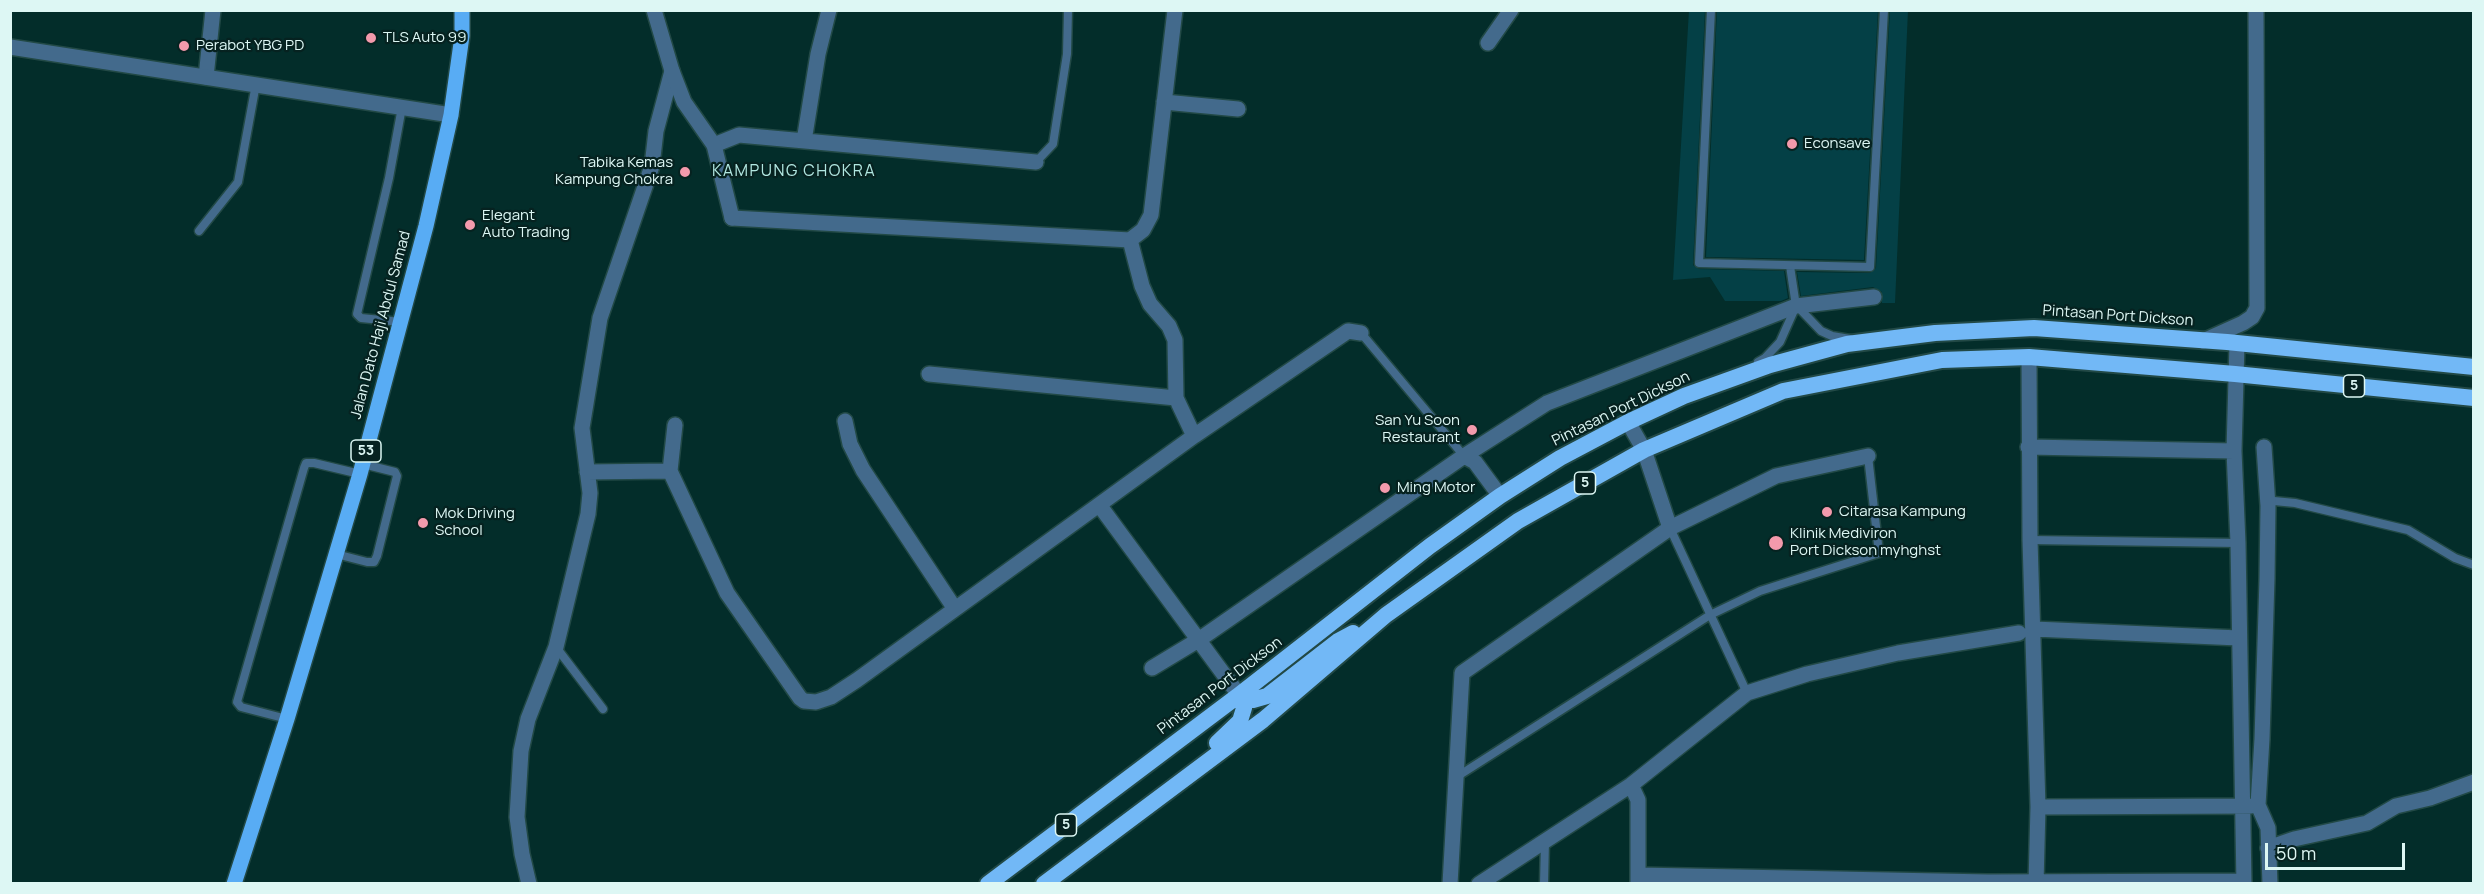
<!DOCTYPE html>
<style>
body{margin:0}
#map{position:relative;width:2484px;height:894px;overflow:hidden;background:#032d2a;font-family:Manrope,sans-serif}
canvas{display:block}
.frame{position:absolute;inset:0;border:12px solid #ddf7f4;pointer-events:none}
.scale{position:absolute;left:2265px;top:843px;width:140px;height:27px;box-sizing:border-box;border:3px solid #ddf7f4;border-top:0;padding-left:8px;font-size:18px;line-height:21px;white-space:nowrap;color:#ddf7f4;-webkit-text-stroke:4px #062220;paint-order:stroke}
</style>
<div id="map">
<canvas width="2484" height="894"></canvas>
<div class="frame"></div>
<div class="scale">50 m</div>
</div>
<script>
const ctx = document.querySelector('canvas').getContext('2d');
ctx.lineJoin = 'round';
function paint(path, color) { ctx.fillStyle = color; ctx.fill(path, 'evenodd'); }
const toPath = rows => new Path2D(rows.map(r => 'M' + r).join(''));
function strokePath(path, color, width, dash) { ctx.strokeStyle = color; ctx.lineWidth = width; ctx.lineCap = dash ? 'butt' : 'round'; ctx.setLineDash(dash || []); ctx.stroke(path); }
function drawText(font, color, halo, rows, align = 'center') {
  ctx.font = font + ' Manrope,sans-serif'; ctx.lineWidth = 4.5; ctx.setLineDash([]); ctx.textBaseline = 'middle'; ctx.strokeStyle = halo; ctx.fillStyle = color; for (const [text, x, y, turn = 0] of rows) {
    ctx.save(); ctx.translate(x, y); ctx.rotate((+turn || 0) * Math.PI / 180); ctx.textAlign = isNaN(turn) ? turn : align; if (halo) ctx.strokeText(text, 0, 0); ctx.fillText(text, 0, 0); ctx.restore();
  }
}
paint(toPath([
 [1689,10,1705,10,1693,265,1699,269,1784,271,1788,298,1781,301,1725,301,1710,277,1673,280],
 [1717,10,1878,10,1864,260,1706,257],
 [1890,10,1908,10,1895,303,1882,303,1882,292,1873,287,1801,296,1797,272,1870,273,1876,268]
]), '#044046');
const service = toPath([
 [1711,10,1699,263,1870,267,1884,10],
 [1036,162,1053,144,1067,54,1068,10],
 [199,231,238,182,256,84],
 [1797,306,1821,331,1832,336,1850,339],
 [401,322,361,318,357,314,389,178,402,107],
 [1361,333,1464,456],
 [1758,362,1765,358,1780,342,1796,306,1790,266],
 [2268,506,2274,501,2295,503,2408,530,2455,558,2474,565],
 [1670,528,1747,693],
 [2030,540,2238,543],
 [336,554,367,562,374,562,377,556,397,476,395,472,363,464],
 [556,647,603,709],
 [287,719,241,707,237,702,304,468,306,463,314,463,360,474],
 [1458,776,1710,615,1760,591,1879,553,1868,456],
 [1544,884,1545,841]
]);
const minor = toPath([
 [1488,43,1511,10],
 [206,77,213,10],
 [1164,102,1238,109],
 [804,141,818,54,829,10],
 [714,145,739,135,1036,162],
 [732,218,1130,240,1143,230,1151,215,1175,10],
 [1130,240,1142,286,1150,304,1169,326,1175,340,1176,398,1194,436],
 [2203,341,2243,323,2252,317,2257,308,2256,10],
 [2237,343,2234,451,2238,543,2244,884],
 [2029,357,2030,540,2038,807,2036,884],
 [929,374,1176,398],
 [845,421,850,444,863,470,955,609],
 [1628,422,1644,450,1670,528],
 [675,425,670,471,727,593,800,698,804,701,816,702,831,697,857,680,1194,436,1348,331,1361,333],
 [2028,447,2234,451],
 [2264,447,2268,506,2267,579,2262,739,2258,805,2268,828,2270,884],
 [1464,456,1475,462,1500,496],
 [587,472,670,471],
 [1100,506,1239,695],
 [2034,629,2239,638],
 [1152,668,1200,639,1464,456,1547,403,1796,306,1874,297],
 [1631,785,1638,800,1638,884],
 [2038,807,2251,806],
 [2268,848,2294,839,2367,823,2396,806,2430,798,2474,782],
 [1639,875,1988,882,2244,881],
 [529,884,522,854,517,817,521,751,528,719,556,647,588,514,590,493,582,428,600,318,652,166,656,131,672,71],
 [1450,884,1462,673,1670,528,1776,476,1868,456],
 [1479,884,1631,785,1747,693,1807,674,1898,653,2019,633]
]);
const tertiary = toPath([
 [654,10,672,71,684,102,714,145,732,218],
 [10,47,451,115]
]);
const primary = toPath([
 [234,884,287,719,360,474,426,226,451,115,462,36,462,10]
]);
const trunk = toPath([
 [1239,695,1253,700,1267,696,1338,641,1353,633],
 [1217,743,1240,721,1244,708,1239,695],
 [988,884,1239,695,1430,546,1500,496,1560,458,1628,422,1684,396,1770,365,1847,344,1935,333,2034,328,2227,342,2474,367],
 [1044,884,1263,720,1386,615,1518,521,1644,450,1783,391,1942,360,2029,357,2235,374,2474,398]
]);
strokePath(service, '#224946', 11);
strokePath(minor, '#224946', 18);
strokePath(tertiary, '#224946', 18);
strokePath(primary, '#224946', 18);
strokePath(trunk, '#224946', 20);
strokePath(service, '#436a8c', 8);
strokePath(minor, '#436a8c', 15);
strokePath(tertiary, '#436a8c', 15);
strokePath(primary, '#58acf4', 15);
strokePath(trunk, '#72b8f6', 16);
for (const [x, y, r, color] of [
 [371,38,6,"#f39aac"],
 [184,46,6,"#f39aac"],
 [1792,144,6,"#f39aac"],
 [685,172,6,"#f39aac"],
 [470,225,6,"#f39aac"],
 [1472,430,6,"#f39aac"],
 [1385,488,6,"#f39aac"],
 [1827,512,6,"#f39aac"],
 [423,523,6,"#f39aac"],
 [1776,543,8,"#f39aac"]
]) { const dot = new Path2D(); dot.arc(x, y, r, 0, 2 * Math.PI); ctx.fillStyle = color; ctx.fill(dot); strokePath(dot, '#062220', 2); }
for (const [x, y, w] of [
 [2354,386,21],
 [366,451,30],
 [1585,483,21],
 [1066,825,21]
]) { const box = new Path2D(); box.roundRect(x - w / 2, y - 11, w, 22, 4.5); ctx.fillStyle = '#062220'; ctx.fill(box); strokePath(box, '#ddf7f4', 1.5); }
drawText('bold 14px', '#ddf7f4', null, [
 ["5",2354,386],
 ["53",366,451],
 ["5",1585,483],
 ["5",1066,825]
]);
drawText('15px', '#ddf7f4', '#062220', [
 ["TLS Auto 99",383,38],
 ["Perabot YBG PD",196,46],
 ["Econsave",1804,144],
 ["Tabika Kemas",673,163,"right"],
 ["Kampung Chokra",673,180,"right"],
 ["Elegant",482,216],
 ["Auto Trading",482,233],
 ["San Yu Soon",1460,421,"right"],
 ["Restaurant",1460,438,"right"],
 ["Ming Motor",1397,488],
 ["Citarasa Kampung",1839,512],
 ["Mok Driving",435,514],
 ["School",435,531],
 ["Klinik Mediviron",1790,534],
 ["Port Dickson myhghst",1790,551]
], 'left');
drawText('15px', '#ddf7f4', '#062220', [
 ["Pintasan Port Dickson",2118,316,4],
 ["Jalan Dato Haji Abdul Samad",381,325,-75],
 ["Pintasan Port Dickson",1621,409,-26],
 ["Pintasan Port Dickson",1220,686,-37]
]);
ctx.letterSpacing = '1.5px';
drawText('16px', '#b1e7e1', '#062220', [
 ["KAMPUNG CHOKRA",794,172]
]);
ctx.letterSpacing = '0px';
</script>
